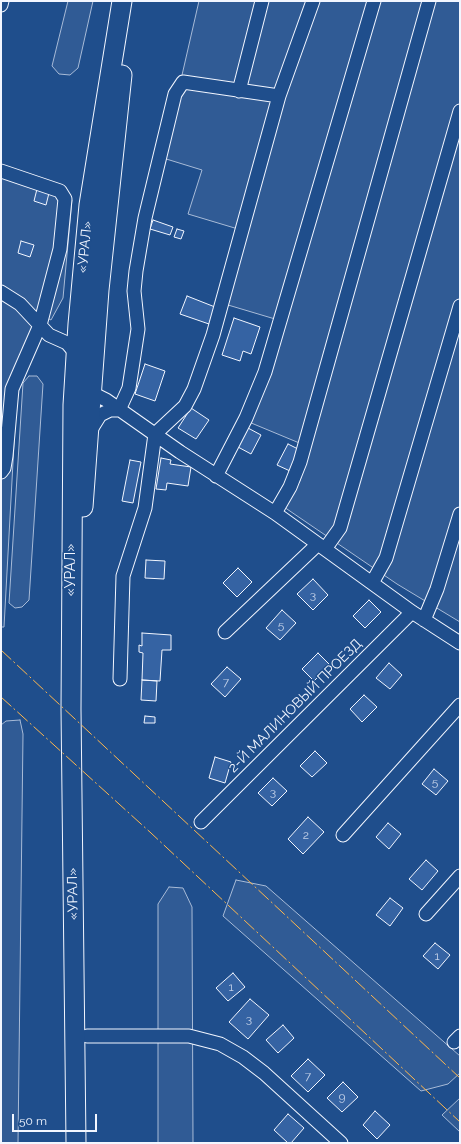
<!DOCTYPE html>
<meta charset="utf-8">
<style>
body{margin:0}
#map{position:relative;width:461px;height:1144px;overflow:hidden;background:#1f4e8c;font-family:Raleway,sans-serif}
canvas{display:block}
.frame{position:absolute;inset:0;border:2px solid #f2f6ff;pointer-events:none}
.scale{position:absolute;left:12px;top:1114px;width:85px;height:18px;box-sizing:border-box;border:2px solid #f2f6ff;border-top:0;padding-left:5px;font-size:12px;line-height:14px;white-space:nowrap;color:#f2f6ff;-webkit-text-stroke:3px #1f4e8c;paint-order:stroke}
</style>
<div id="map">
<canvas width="461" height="1144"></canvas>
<div class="frame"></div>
<div class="scale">50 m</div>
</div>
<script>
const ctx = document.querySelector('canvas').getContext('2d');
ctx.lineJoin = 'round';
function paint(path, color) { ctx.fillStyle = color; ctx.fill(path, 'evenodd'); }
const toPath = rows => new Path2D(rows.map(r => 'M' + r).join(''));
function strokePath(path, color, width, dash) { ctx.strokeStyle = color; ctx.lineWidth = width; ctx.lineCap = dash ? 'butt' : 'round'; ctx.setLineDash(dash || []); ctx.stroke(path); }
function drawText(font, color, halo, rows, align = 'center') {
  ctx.font = font + ' Raleway,sans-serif'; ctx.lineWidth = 3; ctx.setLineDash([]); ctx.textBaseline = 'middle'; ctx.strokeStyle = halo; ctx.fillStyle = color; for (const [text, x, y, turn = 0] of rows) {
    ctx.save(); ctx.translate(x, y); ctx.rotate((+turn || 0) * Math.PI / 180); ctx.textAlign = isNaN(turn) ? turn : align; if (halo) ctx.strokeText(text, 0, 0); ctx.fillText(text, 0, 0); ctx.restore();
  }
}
const built = toPath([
 [68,1,93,1,78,68,70,75,59,74,52,66,68,1],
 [199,1,460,1,460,622,397,584,284,507,300,481,309,447,244,420,275,319,218,302,238,229,188,214,202,170,163,158,199,1],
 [1,175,72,200,63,298,51,320,38,313,21,299,1,289,1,175],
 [1,296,41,330,17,389,4,627,1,627,1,296],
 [29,376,37,376,43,384,29,600,22,607,15,608,9,603,23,383,29,376],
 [20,720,23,734,18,1143,1,1143,1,725,6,721,20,720],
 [236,880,266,886,460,1056,460,1073,448,1084,421,1091,223,916,236,880],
 [169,887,183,888,192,907,193,1143,158,1143,158,904,169,887],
 [460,1098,460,1132,442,1115,460,1098]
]);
paint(built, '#305b95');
strokePath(built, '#a8bbd7', 1);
const building = toPath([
 [37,189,49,193,46,205,34,201,37,189],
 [153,220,173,227,170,235,150,229,153,220],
 [177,229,184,231,181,239,174,237,177,229],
 [21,241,34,245,30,257,18,253,21,241],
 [187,296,215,307,209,324,180,314,187,296],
 [234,318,260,327,251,354,243,351,240,361,222,355,234,318],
 [145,364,165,371,155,401,135,394,145,364],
 [191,408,209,420,196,439,178,428,191,408],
 [248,428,261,435,251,454,238,447,248,428],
 [288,444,300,450,290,471,277,465,288,444],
 [161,458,171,460,170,464,191,467,188,486,167,483,166,490,156,489,161,458],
 [130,460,141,462,133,503,122,501,130,460],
 [146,560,165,561,164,579,145,578,146,560],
 [238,568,252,582,237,597,223,583,238,568],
 [313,579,328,595,313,610,297,594,313,579],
 [369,600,381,612,365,628,353,616,369,600],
 [282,610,296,623,280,640,266,628,282,610],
 [142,633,171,635,171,650,162,650,160,681,142,680,143,653,139,652,139,645,142,646,142,633],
 [318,653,330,665,314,681,302,669,318,653],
 [389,663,402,675,390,689,376,678,389,663],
 [227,667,241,679,225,697,211,684,227,667],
 [142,680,157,681,156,701,141,700,142,680],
 [364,695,377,707,362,722,350,709,364,695],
 [145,716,155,717,155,723,144,723,145,716],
 [315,751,327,763,312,777,300,766,315,751],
 [215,757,231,762,225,783,209,778,215,757],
 [434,769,448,781,436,795,422,784,434,769],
 [273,778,287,791,272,806,258,793,273,778],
 [308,817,324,832,303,854,288,839,308,817],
 [388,823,401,834,389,849,376,837,388,823],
 [426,860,438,871,422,890,409,879,426,860],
 [390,898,403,908,390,926,376,915,390,898],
 [435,943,450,955,438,969,423,956,435,943],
 [233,973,245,987,228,1001,216,988,233,973],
 [250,999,269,1015,248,1039,229,1022,250,999],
 [283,1025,294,1038,278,1053,266,1040,283,1025],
 [308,1059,325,1075,308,1092,291,1076,308,1059],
 [343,1082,358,1097,342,1112,327,1098,343,1082],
 [375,1111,390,1125,377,1139,363,1125,375,1111],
 [288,1114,304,1128,291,1143,288,1143,274,1130,288,1114]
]);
paint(building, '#3563a3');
strokePath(building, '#f2f6ff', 1);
const minor = toPath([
 [1,5,2,1],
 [239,91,262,1],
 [1,171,60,191,65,199,60,249,40,325,12,389,6,456,4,468,1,472],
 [1,292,20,304,49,335,67,343,73,350,75,355],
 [85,393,94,394,106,400,180,452,275,513,412,612,460,643],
 [90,431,100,415,110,410,119,410,129,388,138,329,134,291,136,271,145,218,175,94,183,82,279,96],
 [216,476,246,418,265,372,374,1],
 [275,513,290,487,300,462,429,1],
 [325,549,340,528,460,111],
 [372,583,386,558,460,306],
 [424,620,437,589,460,514],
 [225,632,318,544],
 [120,679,123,576,145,508,155,434,185,406,194,389,213,335,279,96,313,1],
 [201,822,412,612],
 [343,835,460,705],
 [426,914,460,876],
 [87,1036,189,1036,220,1044,243,1057,264,1073,341,1143],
 [454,1042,460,1036]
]);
const highway = toPath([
 [83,507,99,290,122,75],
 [76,1143,71,709,73,405,78,324,89,205,122,1]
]);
strokePath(minor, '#f2f6ff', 15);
strokePath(highway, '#f2f6ff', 21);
strokePath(minor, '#1f4e8c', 13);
strokePath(highway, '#1f4e8c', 19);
strokePath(toPath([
 [1,650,460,1078],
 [1,697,151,833,460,1122]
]), '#ffb74d', 1, [14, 3, 2, 3]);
drawText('12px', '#c3d1e8', null, [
 ["3",313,595],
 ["5",281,625],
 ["7",226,682],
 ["5",435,782],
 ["3",273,792],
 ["2",306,835],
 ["1",437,956],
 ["1",231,987],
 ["3",249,1019],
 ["7",308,1076],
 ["9",342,1097]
]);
drawText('14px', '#f2f6ff', '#1f4e8c', [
 ["«УРАЛ»",85,247,-84],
 ["«УРАЛ»",71,570,-90],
 ["2-Й МАЛИНОВЫЙ ПРОЕЗД",295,706,-45],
 ["«УРАЛ»",73,894,-91]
]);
</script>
